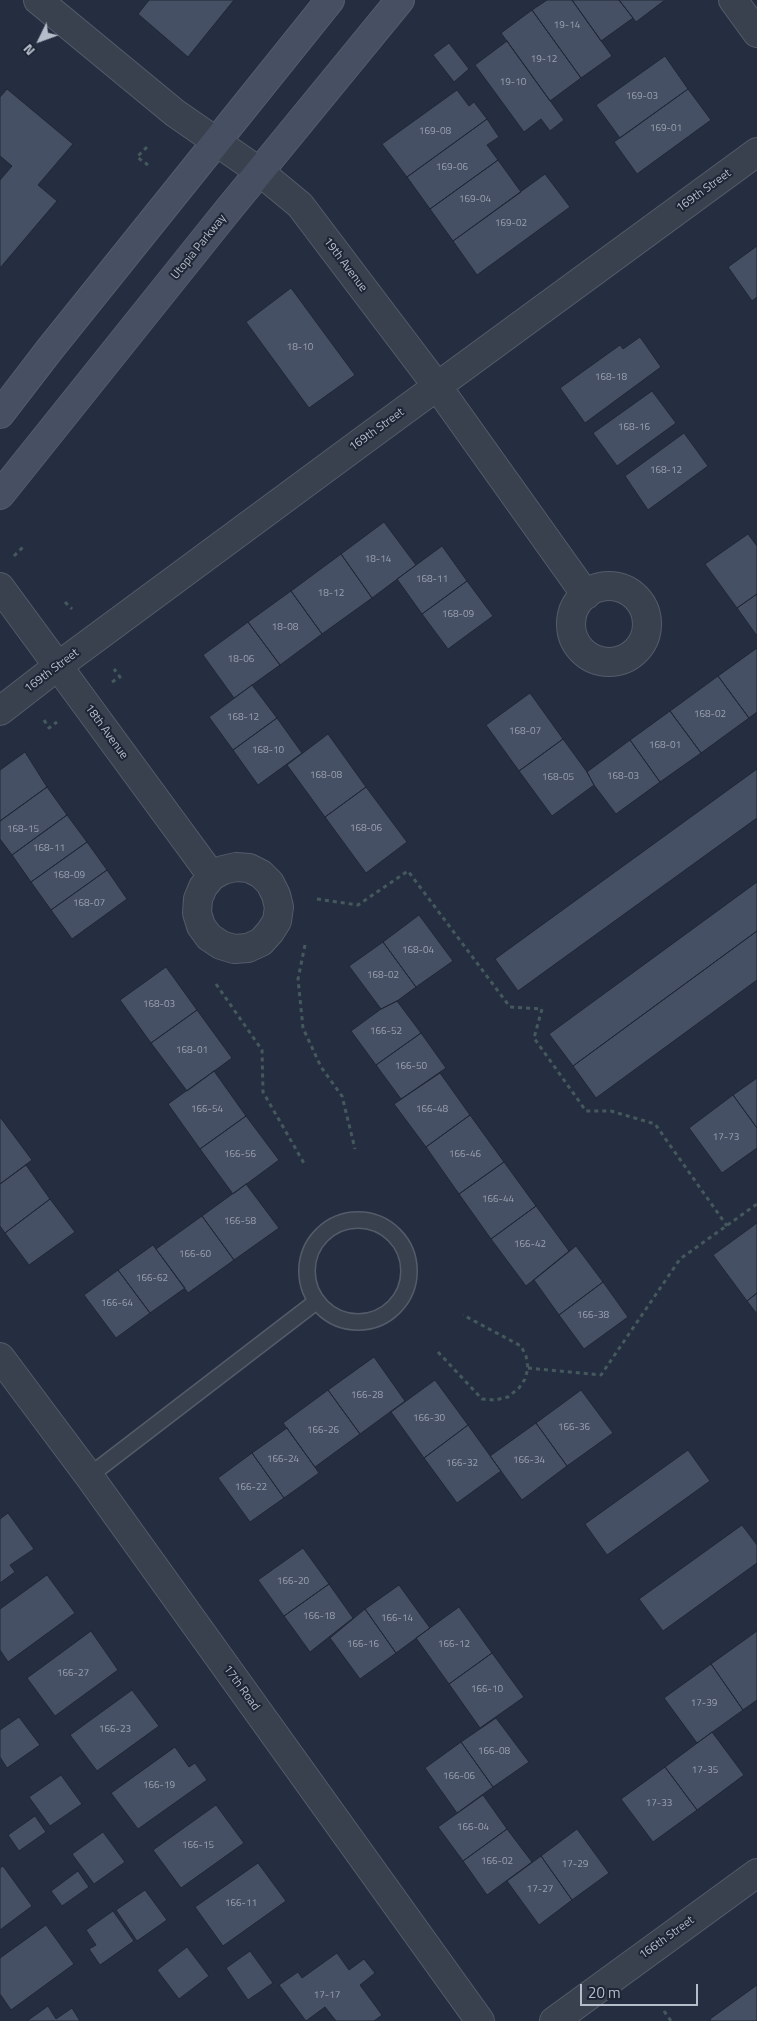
<!DOCTYPE html>
<style>
body{margin:0}
#map{position:relative;width:757px;height:2021px;overflow:hidden;background:#252e40;font-family:"Titillium Web",sans-serif}
canvas{display:block}
.north{position:absolute;left:15px;top:15px;width:50px;height:50px;-webkit-text-stroke:4px #1e2635;paint-order:stroke;rotate:228deg;font-size:14px;font-weight:700;line-height:20px;text-align:center;color:#b5bcca}
.north::after{content:'';display:block;margin:auto;width:18px;height:22px;background:#b5bcca;clip-path:polygon(50% 0,100% 100%,50% 72%,0 100%)}
.scale{position:absolute;left:580px;top:1984px;width:118px;height:22px;box-sizing:border-box;border:2px solid #b5bcca;border-top:0;padding-left:6px;font-size:15px;line-height:18px;white-space:nowrap;color:#b5bcca;-webkit-text-stroke:4px #1e2635;paint-order:stroke}
</style>
<div id="map">
<canvas width="757" height="2021"></canvas>
<div class="north">N</div>
<div class="scale">20 m</div>
</div>
<script>
const ctx = document.querySelector('canvas').getContext('2d');
ctx.lineJoin = 'round';
function paint(path, color) { ctx.fillStyle = color; ctx.fill(path, 'evenodd'); }
const toPath = rows => new Path2D(rows.map(r => 'M' + r).join(''));
function strokePath(path, color, width, dash) { ctx.strokeStyle = color; ctx.lineWidth = width; ctx.lineCap = dash ? 'butt' : 'round'; ctx.setLineDash(dash || []); ctx.stroke(path); }
function drawText(font, color, halo, rows, align = 'center') {
  ctx.font = font + ' "Titillium Web",sans-serif'; ctx.lineWidth = 4; ctx.setLineDash([]); ctx.textBaseline = 'middle'; ctx.strokeStyle = halo; ctx.fillStyle = color; for (const [text, x, y, turn = 0] of rows) {
    ctx.save(); ctx.translate(x, y); ctx.rotate((+turn || 0) * Math.PI / 180); ctx.textAlign = isNaN(turn) ? turn : align; if (halo) ctx.strokeText(text, 0, 0); ctx.fillText(text, 0, 0); ctx.restore();
  }
}
const building = toPath([
 [149,0,234,0,188,57,138,14,149,0],
 [547,0,572,0,612,56,581,78,532,10,547,0],
 [572,0,619,0,633,18,601,41,572,0],
 [619,0,665,0,636,22,619,0],
 [532,10,581,78,550,101,501,33,532,10],
 [507,41,564,120,550,131,541,119,524,132,475,65,507,41],
 [449,43,469,69,454,82,433,55,449,43],
 [665,56,688,89,620,138,596,105,665,56],
 [7,89,73,144,38,185,57,201,0,268,0,180,12,166,0,156,0,97,7,89],
 [688,89,711,120,637,174,614,142,688,89],
 [457,90,469,106,474,102,487,119,407,177,382,144,457,90],
 [487,119,499,137,487,145,498,160,430,209,407,177,487,119],
 [498,160,521,192,453,241,430,209,498,160],
 [545,174,570,207,477,275,453,241,545,174],
 [757,246,757,297,752,301,728,267,757,246],
 [291,288,355,375,309,408,246,322,291,288],
 [640,337,661,367,585,423,560,388,620,345,623,349,640,337],
 [652,391,676,423,617,466,593,433,652,391],
 [684,433,708,466,648,510,625,476,684,433],
 [384,522,416,565,372,598,341,554,384,522],
 [748,534,757,546,757,594,737,608,705,564,748,534],
 [442,546,467,581,422,614,397,579,442,546],
 [341,554,372,598,322,634,291,591,341,554],
 [467,581,493,616,448,649,422,614,467,581],
 [291,591,322,634,280,665,248,622,291,591],
 [757,594,757,636,737,608,757,594],
 [248,622,280,665,234,698,203,655,248,622],
 [757,648,757,712,749,718,718,676,757,648],
 [718,676,749,718,701,753,670,711,718,676],
 [252,685,277,718,233,750,209,717,252,685],
 [530,693,563,739,519,771,486,725,530,693],
 [670,711,701,753,660,782,630,740,670,711],
 [277,718,302,753,258,785,233,750,277,718],
 [328,734,366,787,325,817,287,765,328,734],
 [563,739,587,772,594,785,552,816,519,771,563,739],
 [630,740,660,782,616,814,594,785,587,772,630,740],
 [25,752,47,787,0,821,0,770,25,752],
 [757,769,757,818,518,991,495,959,757,769],
 [47,787,67,815,12,855,0,839,0,821,47,787],
 [366,787,407,842,366,873,325,817,366,787],
 [67,815,87,842,31,882,12,855,67,815],
 [87,842,107,870,51,910,31,882,87,842],
 [107,870,127,899,72,939,51,910,107,870],
 [757,882,757,931,573,1066,549,1034,757,882],
 [419,915,453,961,416,987,383,942,419,915],
 [757,931,757,980,596,1098,573,1066,757,931],
 [383,942,416,987,397,1001,381,1009,349,966,383,942],
 [166,967,197,1010,151,1043,120,1000,166,967],
 [397,1001,421,1033,376,1065,351,1031,381,1009,397,1001],
 [197,1010,232,1058,187,1091,151,1043,197,1010],
 [421,1033,446,1068,401,1099,376,1065,421,1033],
 [214,1071,246,1116,200,1149,168,1104,214,1071],
 [440,1073,470,1115,426,1147,394,1104,440,1073],
 [757,1078,757,1128,733,1095,757,1078],
 [733,1095,757,1128,757,1148,722,1173,689,1128,733,1095],
 [470,1115,504,1162,459,1194,426,1147,470,1115],
 [246,1116,279,1160,233,1194,200,1149,246,1116],
 [0,1117,32,1160,0,1184,0,1117],
 [504,1162,536,1206,491,1239,459,1194,504,1162],
 [26,1165,50,1199,5,1233,0,1226,0,1184,26,1165],
 [246,1184,279,1228,234,1260,202,1216,246,1184],
 [50,1199,75,1232,29,1265,5,1233,50,1199],
 [536,1206,569,1251,526,1286,491,1239,536,1206],
 [202,1216,234,1260,188,1293,156,1249,202,1216],
 [757,1223,757,1293,747,1301,713,1255,757,1223],
 [153,1245,185,1288,150,1313,118,1270,153,1245],
 [576,1246,603,1282,559,1315,534,1280,576,1246],
 [118,1270,150,1313,116,1338,84,1295,118,1270],
 [603,1282,628,1317,584,1349,559,1315,603,1282],
 [757,1293,757,1314,747,1301,757,1293],
 [374,1357,405,1401,360,1434,328,1390,374,1357],
 [435,1380,468,1425,424,1458,391,1412,435,1380],
 [328,1390,360,1434,315,1467,283,1423,328,1390],
 [581,1390,613,1433,567,1466,536,1423,581,1390],
 [536,1423,567,1466,522,1500,490,1456,536,1423],
 [468,1425,501,1471,457,1503,424,1458,468,1425],
 [287,1428,319,1473,284,1498,252,1453,287,1428],
 [688,1450,710,1481,607,1555,585,1524,688,1450],
 [252,1453,284,1498,250,1522,218,1478,252,1453],
 [8,1513,34,1549,10,1565,15,1572,0,1583,0,1519,8,1513],
 [742,1525,757,1545,757,1563,663,1631,639,1599,742,1525],
 [303,1548,329,1584,284,1616,258,1580,303,1548],
 [47,1575,75,1613,8,1662,0,1650,0,1609,47,1575],
 [329,1584,353,1618,310,1652,284,1616,329,1584],
 [399,1585,430,1628,396,1653,365,1609,399,1585],
 [459,1607,492,1653,449,1684,416,1638,459,1607],
 [365,1609,396,1653,360,1679,330,1638,365,1609],
 [91,1631,118,1670,55,1716,27,1678,91,1631],
 [757,1631,757,1700,743,1710,711,1664,757,1631],
 [492,1653,524,1697,480,1728,449,1684,492,1653],
 [711,1664,743,1710,697,1743,664,1698,711,1664],
 [132,1690,159,1726,97,1771,70,1735,132,1690],
 [19,1717,40,1745,7,1768,0,1757,0,1730,19,1717],
 [496,1718,529,1762,493,1787,461,1742,496,1718],
 [712,1732,744,1775,697,1810,665,1767,712,1732],
 [461,1742,493,1787,457,1813,425,1768,461,1742],
 [175,1747,189,1767,195,1763,207,1780,138,1829,111,1793,175,1747],
 [665,1767,697,1810,653,1842,621,1799,665,1767],
 [61,1775,82,1804,50,1826,29,1797,61,1775],
 [483,1795,507,1829,463,1861,438,1827,483,1795],
 [216,1805,244,1843,181,1888,153,1850,216,1805],
 [35,1816,46,1832,19,1851,8,1835,35,1816],
 [507,1829,532,1862,487,1895,463,1861,507,1829],
 [577,1829,609,1873,572,1900,541,1856,577,1829],
 [103,1832,125,1862,94,1884,72,1854,103,1832],
 [541,1856,572,1900,539,1925,507,1881,541,1856],
 [258,1863,286,1901,223,1946,195,1907,258,1863],
 [3,1866,32,1906,0,1930,0,1868,3,1866],
 [78,1871,89,1887,62,1906,51,1891,78,1871],
 [145,1890,167,1920,137,1941,116,1910,145,1890],
 [113,1911,134,1941,100,1965,89,1949,96,1945,86,1930,113,1911],
 [46,1925,74,1964,11,2010,0,1994,0,1958,46,1925],
 [187,1947,209,1976,179,1999,157,1970,187,1947],
 [250,1951,273,1983,248,2000,226,1968,250,1951],
 [337,1953,349,1970,364,1959,375,1973,360,1985,382,2015,374,2021,336,2021,325,2007,306,2021,279,1985,298,1972,302,1978,337,1953],
 [757,1985,757,2021,711,2021,710,2019,757,1985],
 [48,2006,56,2019,72,2008,80,2021,27,2021,48,2006]
]);
paint(building, '#465064');
strokePath(building, '#202837', 1);
const lane = toPath([
 '307 1271a51 51 0 1 1 102 0a51 51 0 1 1-102 0Z',
 [89,1476,317,1301]
]);
const street = toPath([
 [38,0,175,113,260,172,300,205,437,386,586,595],
 [733,0,757,33],
 '571 624a38 38 0 1 1 76 0a38 38 0 1 1-76 0Z',
 [0,587,212,876,203,887,198,899,197,913,201,926,209,937,221,945,234,949,248,948,261,942,270,932,277,921,279,907,276,895,270,883,261,874,249,868,236,867,223,870,212,876],
 [0,711,58,666,368,437,757,152],
 [0,1357,89,1476,480,2021],
 [554,2021,757,1873]
]);
const secondary = toPath([
 [0,414,50,349,330,0],
 [0,495,224,215,400,0]
]);
strokePath(lane, '#545c6a', 18);
strokePath(street, '#545c6a', 30);
strokePath(secondary, '#545c6a', 30);
strokePath(toPath([
 [147,147,137,157,148,165],
 [14,556,23,547],
 [65,602,72,609],
 [112,682,120,677,114,669],
 [44,720,49,728,57,722],
 [317,899,358,905,408,871,510,1007,542,1009,534,1038,586,1111,611,1111,655,1124,727,1226],
 [305,945,298,979,303,1028,321,1067,342,1096,355,1149],
 [216,984,262,1050,263,1092,305,1165],
 [438,1352,482,1399,495,1400,508,1397,519,1388,525,1379,528,1368,526,1356,521,1346,463,1315],
 [528,1368,601,1375,680,1259,757,1204],
 [664,2011,671,2021]
]), '#45595d', 3, [4, 4]);
strokePath(lane, '#39414f', 15);
strokePath(street, '#39414f', 28);
strokePath(secondary, '#474f63', 28);
drawText('10px', '#99a1b0', null, [
 ["19-14",567,26],
 ["19-12",544,60],
 ["19-10",513,83],
 ["169-03",642,97],
 ["169-01",666,129],
 ["169-08",435,132],
 ["169-06",452,168],
 ["169-04",475,200],
 ["169-02",511,224],
 ["18-10",300,348],
 ["168-18",611,378],
 ["168-16",634,428],
 ["168-12",666,471],
 ["18-14",378,560],
 ["168-11",432,580],
 ["18-12",331,594],
 ["168-09",458,615],
 ["18-08",285,628],
 ["18-06",241,660],
 ["168-02",710,715],
 ["168-12",243,718],
 ["168-07",525,732],
 ["168-01",665,746],
 ["168-10",268,751],
 ["168-08",326,776],
 ["168-03",623,777],
 ["168-05",558,778],
 ["168-06",366,829],
 ["168-15",23,830],
 ["168-11",49,849],
 ["168-09",69,876],
 ["168-07",89,904],
 ["168-04",418,951],
 ["168-02",383,976],
 ["168-03",159,1005],
 ["166-52",386,1032],
 ["168-01",192,1051],
 ["166-50",411,1067],
 ["166-54",207,1110],
 ["166-48",432,1110],
 ["17-73",726,1138],
 ["166-56",240,1155],
 ["166-46",465,1155],
 ["166-44",498,1200],
 ["166-58",240,1222],
 ["166-42",530,1245],
 ["166-60",195,1255],
 ["166-62",152,1279],
 ["166-64",117,1304],
 ["166-38",593,1316],
 ["166-28",367,1396],
 ["166-30",429,1419],
 ["166-36",574,1428],
 ["166-26",323,1431],
 ["166-24",283,1460],
 ["166-34",529,1461],
 ["166-32",462,1464],
 ["166-22",251,1488],
 ["166-20",293,1582],
 ["166-18",319,1617],
 ["166-14",397,1619],
 ["166-16",363,1645],
 ["166-12",454,1645],
 ["166-27",73,1674],
 ["166-10",487,1690],
 ["17-39",704,1704],
 ["166-23",115,1730],
 ["166-08",494,1752],
 ["17-35",705,1771],
 ["166-06",459,1777],
 ["166-19",159,1786],
 ["17-33",659,1804],
 ["166-04",473,1828],
 ["166-15",198,1846],
 ["166-02",497,1862],
 ["17-29",575,1865],
 ["17-27",540,1890],
 ["166-11",241,1904],
 ["17-17",327,1996]
]);
drawText('12px', '#b5bcca', '#1e2635', [
 ["169th Street",704,191,-36],
 ["Utopia Parkway",199,247,-51],
 ["19th Avenue",345,265,53],
 ["169th Street",377,430,-36],
 ["169th Street",52,671,-37],
 ["18th Avenue",106,732,54],
 ["17th Road",241,1688,54],
 ["166th Street",667,1938,-36]
]);
</script>
